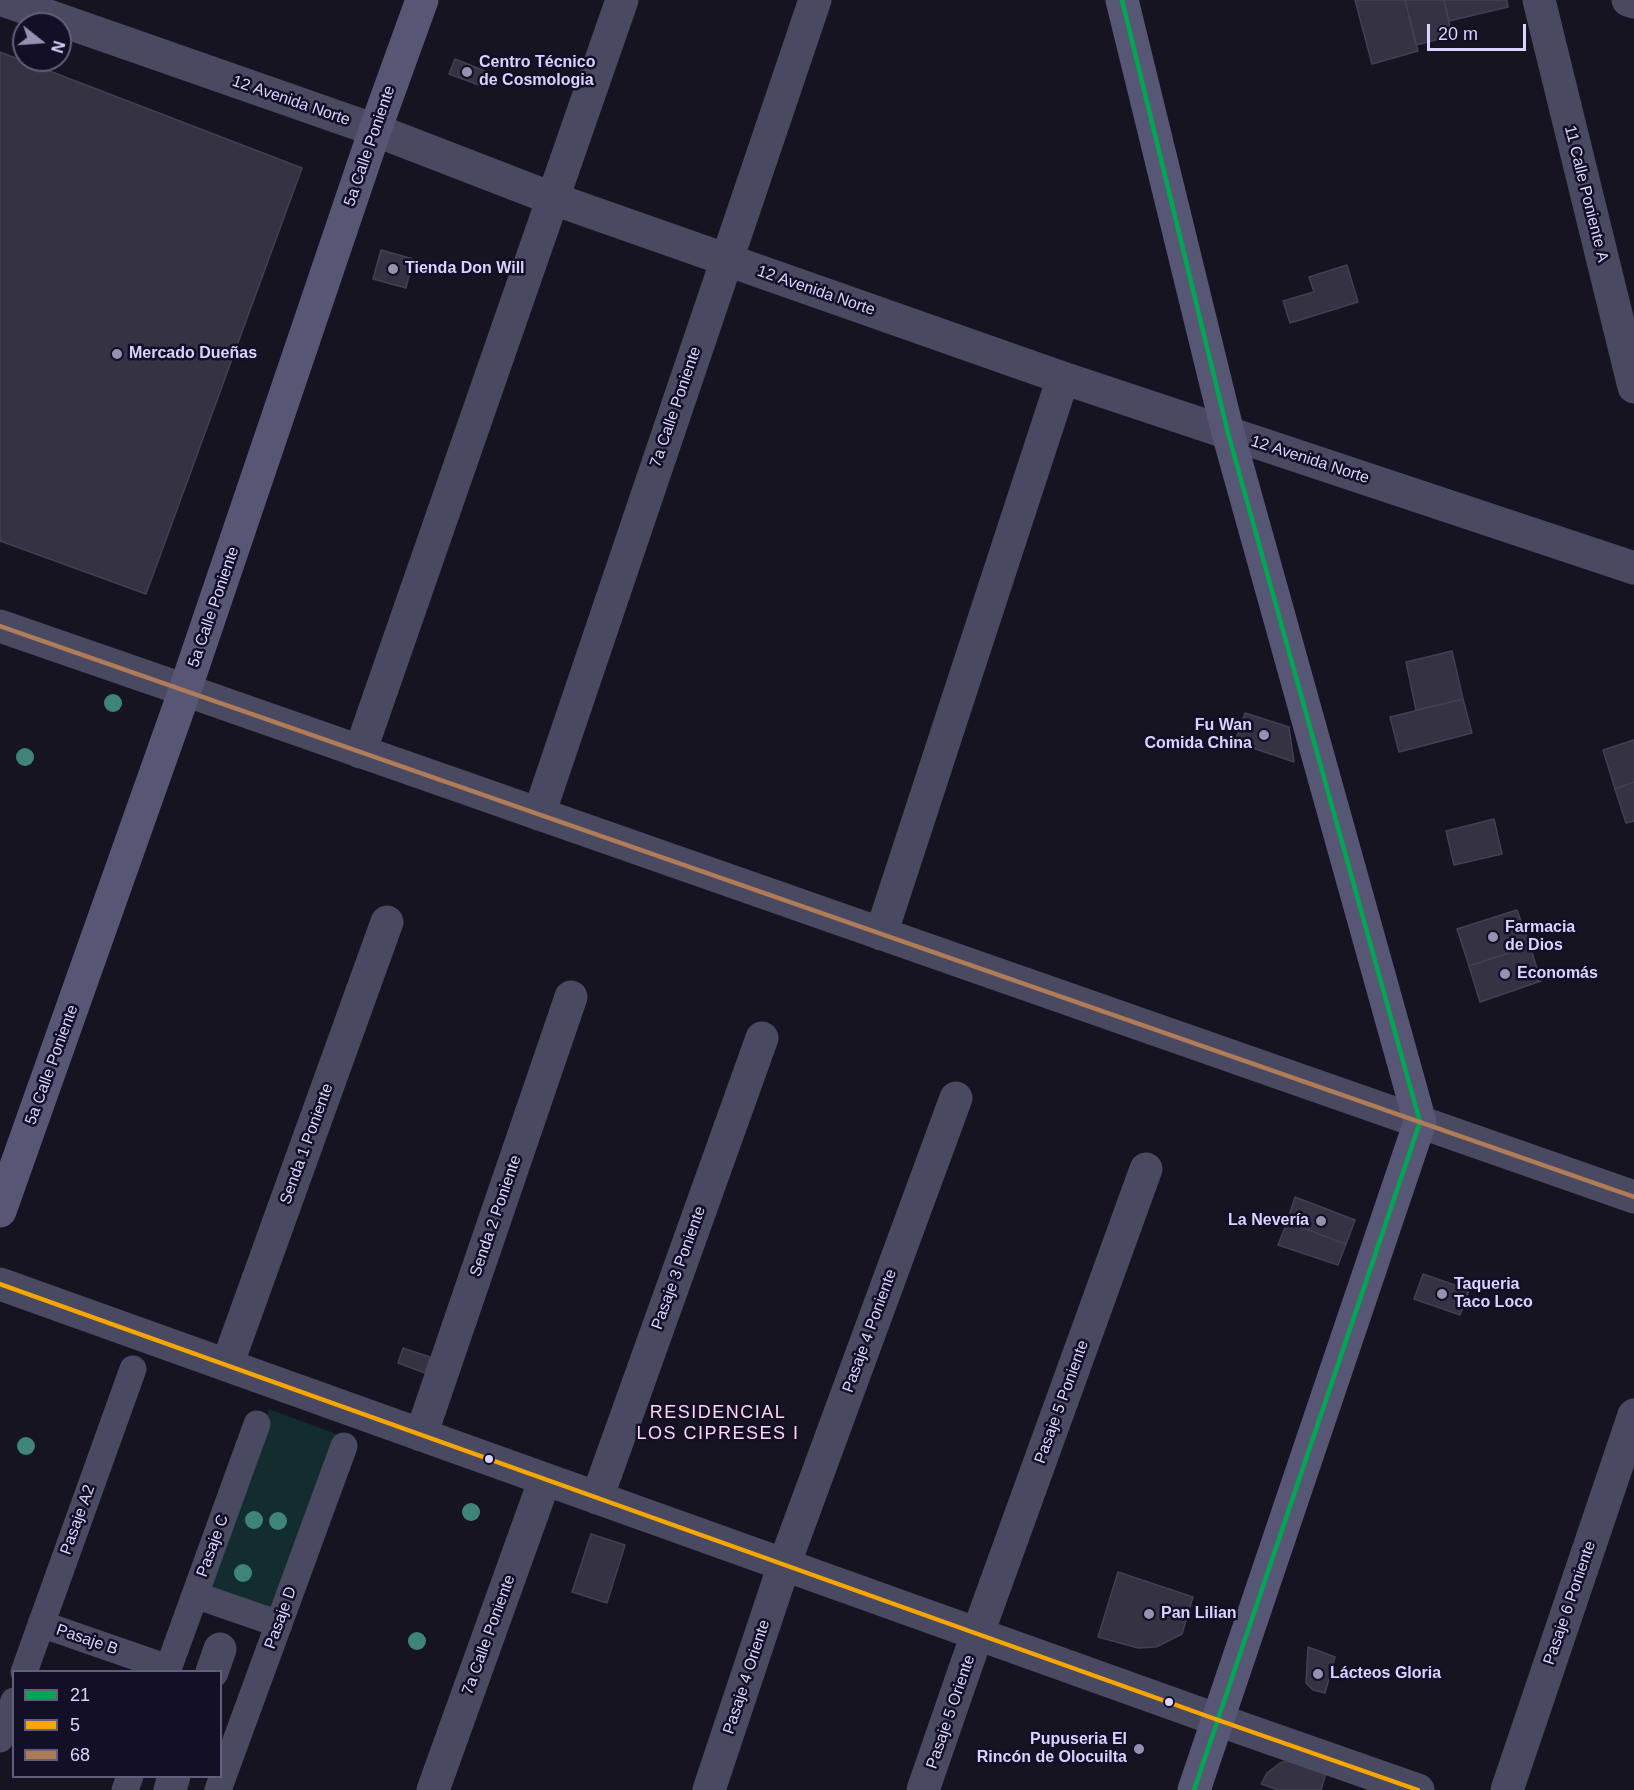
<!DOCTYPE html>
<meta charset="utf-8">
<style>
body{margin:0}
#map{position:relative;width:1634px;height:1790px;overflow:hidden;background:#161421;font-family:Arial,sans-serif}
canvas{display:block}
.legend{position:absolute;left:12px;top:1670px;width:210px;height:108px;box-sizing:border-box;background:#130f26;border:2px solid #625e7d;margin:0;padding:8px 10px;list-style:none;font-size:18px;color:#d9d4ff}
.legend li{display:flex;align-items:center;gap:12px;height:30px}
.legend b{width:30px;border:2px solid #625e7d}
.north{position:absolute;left:12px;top:12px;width:60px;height:60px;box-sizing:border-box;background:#130f26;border:2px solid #625e7d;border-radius:50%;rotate:107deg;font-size:16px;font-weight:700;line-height:24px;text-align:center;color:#d9d4ff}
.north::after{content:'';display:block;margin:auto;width:21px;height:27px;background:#9591b1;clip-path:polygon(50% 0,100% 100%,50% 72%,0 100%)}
.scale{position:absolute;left:1427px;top:24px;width:99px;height:27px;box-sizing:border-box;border:3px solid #d9d4ff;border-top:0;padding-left:8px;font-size:18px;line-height:21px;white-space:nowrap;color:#d9d4ff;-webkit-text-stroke:4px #130f26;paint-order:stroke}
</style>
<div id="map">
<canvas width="1634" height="1790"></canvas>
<ul class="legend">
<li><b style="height:8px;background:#00a651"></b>21</li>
<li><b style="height:8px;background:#f7a600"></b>5</li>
<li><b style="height:8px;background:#b07c57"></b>68</li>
</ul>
<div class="north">N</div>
<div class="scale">20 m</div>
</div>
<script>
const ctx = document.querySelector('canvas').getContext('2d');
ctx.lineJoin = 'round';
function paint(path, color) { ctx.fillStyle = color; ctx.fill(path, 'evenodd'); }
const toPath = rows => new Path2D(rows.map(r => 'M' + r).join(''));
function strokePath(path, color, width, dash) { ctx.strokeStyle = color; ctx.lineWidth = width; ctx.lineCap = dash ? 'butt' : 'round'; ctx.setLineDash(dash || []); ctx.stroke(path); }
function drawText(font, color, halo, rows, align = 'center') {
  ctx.font = font + ' Arial,sans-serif'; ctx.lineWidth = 5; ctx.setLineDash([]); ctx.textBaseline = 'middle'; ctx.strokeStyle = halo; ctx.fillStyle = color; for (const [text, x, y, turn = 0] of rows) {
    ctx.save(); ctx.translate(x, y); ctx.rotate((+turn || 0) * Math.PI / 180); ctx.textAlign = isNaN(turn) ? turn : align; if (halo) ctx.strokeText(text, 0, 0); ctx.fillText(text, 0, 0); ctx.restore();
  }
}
paint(toPath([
 [269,1409,339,1435,276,1611,205,1585]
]), '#132c2d');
const building = toPath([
 [1355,0,1405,0,1418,51,1372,64,1355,0],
 [1405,0,1444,0,1452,36,1416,45,1405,0],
 [1444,0,1507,0,1508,7,1449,21,1444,0],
 [0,52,302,168,146,594,0,541,0,52],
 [455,59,485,71,479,85,449,74,455,59],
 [381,250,413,259,406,288,373,279,381,250],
 [1347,265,1358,302,1290,323,1283,301,1314,292,1309,277,1347,265],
 [1452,651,1463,699,1416,710,1406,662,1452,651],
 [1463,699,1472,733,1399,752,1390,717,1463,699],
 [1245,713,1289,727,1294,762,1235,742,1245,713],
 [1634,740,1634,782,1615,789,1603,750,1634,740],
 [1634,782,1634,821,1626,823,1615,789,1634,782],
 [1494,819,1502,854,1454,865,1446,831,1494,819],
 [1517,910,1530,946,1469,966,1457,929,1517,910],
 [1530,946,1541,981,1480,1002,1469,966,1530,946],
 [1295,1197,1355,1220,1346,1244,1287,1222,1295,1197],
 [1287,1222,1346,1244,1338,1265,1278,1245,1287,1222],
 [1423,1274,1469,1290,1460,1315,1414,1299,1423,1274],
 [403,1348,430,1357,425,1373,398,1363,403,1348],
 [591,1534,625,1545,607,1603,572,1592,591,1534],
 [1118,1572,1193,1597,1182,1634,1156,1647,1138,1648,1098,1637,1118,1572],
 [1308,1647,1335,1657,1325,1693,1313,1690,1306,1683,1308,1647],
 [1294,1759,1327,1770,1321,1790,1278,1790,1261,1784,1267,1773,1280,1763,1294,1759]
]);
paint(building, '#343243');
strokePath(building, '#433f54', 1.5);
strokePath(toPath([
 [195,1595,279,1624],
 [41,1624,168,1668],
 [24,1672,133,1369],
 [167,1672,257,1424],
 [0,1739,14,1701],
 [125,1790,130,1776],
 [218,1790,344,1446]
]), '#4a4962', 27);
strokePath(toPath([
 [1539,0,1634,387],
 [1628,0,1634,2],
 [375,130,551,198,1063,378,1634,568],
 [185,690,1634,1197],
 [360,752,622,0],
 [539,814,815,0],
 [881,934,1063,378],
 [0,1284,1218,1720,1418,1790],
 [227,1365,387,922],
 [421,1435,571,997],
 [597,1498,762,1038],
 [212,1672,220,1649],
 [170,1790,174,1776],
 [433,1790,545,1479],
 [709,1790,784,1565,956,1098],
 [923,1790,967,1663,1146,1169],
 [1507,1790,1634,1415]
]), '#4a4962', 33);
strokePath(toPath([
 [3,0,375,130],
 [0,626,185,690]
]), '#4a4962', 33);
strokePath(toPath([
 [1122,0,1228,433,1420,1122,1194,1790],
 [0,1211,185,690,375,130,422,0]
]), '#575674', 33);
strokePath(toPath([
 [1122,0,1228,433,1420,1122,1194,1790]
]), '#00a651', 4.5);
strokePath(toPath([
 [0,1284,1218,1720,1418,1790]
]), '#f7a600', 4.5);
strokePath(toPath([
 [0,626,1634,1197]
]), '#b07c57', 4.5);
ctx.fillStyle = '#3e8478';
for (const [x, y] of [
 [113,703],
 [25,757],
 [26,1446],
 [471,1512],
 [254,1520],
 [278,1521],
 [243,1573],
 [417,1641]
]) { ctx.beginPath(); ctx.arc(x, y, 9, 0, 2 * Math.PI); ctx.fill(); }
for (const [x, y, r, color] of [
 [467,72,6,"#9591b1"],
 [393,269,6,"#9591b1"],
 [117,354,6,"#9591b1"],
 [1264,735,6,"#9591b1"],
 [1493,937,6,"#9591b1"],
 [1505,974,6,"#9591b1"],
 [1321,1221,6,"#9591b1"],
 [1442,1294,6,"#9591b1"],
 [489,1459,5,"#d9d4ff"],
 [1149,1614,6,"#9591b1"],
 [1318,1674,6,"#9591b1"],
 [1169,1702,5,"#d9d4ff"],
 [1139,1749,6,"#9591b1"]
]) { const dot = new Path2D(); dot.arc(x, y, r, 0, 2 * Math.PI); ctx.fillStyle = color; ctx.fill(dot); strokePath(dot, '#130f26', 2); }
drawText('bold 16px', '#d9d4ff', '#130f26', [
 ["Centro Técnico",479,63],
 ["de Cosmologia",479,81],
 ["Tienda Don Will",405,269],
 ["Mercado Dueñas",129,354],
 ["Fu Wan",1252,726,"right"],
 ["Comida China",1252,744,"right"],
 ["Farmacia",1505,928],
 ["de Dios",1505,946],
 ["Economás",1517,974],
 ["La Nevería",1309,1221,"right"],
 ["Taqueria",1454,1285],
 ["Taco Loco",1454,1303],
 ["Pan Lilian",1161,1614],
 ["Lácteos Gloria",1330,1674],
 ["Pupuseria El",1127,1740,"right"],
 ["Rincón de Olocuilta",1127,1758,"right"]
], 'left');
drawText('16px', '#d9d4ff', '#130f26', [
 ["12 Avenida Norte",291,101,19],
 ["5a Calle Poniente",370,146,-71],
 ["11 Calle Poniente A",1586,194,76],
 ["12 Avenida Norte",816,291,19],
 ["7a Calle Poniente",676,407,-71],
 ["12 Avenida Norte",1310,460,18],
 ["5a Calle Poniente",214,607,-71],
 ["5a Calle Poniente",52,1065,-70],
 ["Senda 1 Poniente",307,1144,-70],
 ["Senda 2 Poniente",496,1216,-71],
 ["Pasaje 3 Poniente",679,1268,-70],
 ["Pasaje 4 Poniente",870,1331,-70],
 ["Pasaje 5 Poniente",1062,1402,-70],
 ["Pasaje A2",78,1520,-70],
 ["Pasaje C",213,1546,-70],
 ["Pasaje 6 Poniente",1570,1603,-71],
 ["Pasaje D",281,1618,-70],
 ["7a Calle Poniente",489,1635,-70],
 ["Pasaje B",87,1640,19],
 ["Pasaje 4 Oriente",747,1677,-72],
 ["Pasaje 5 Oriente",951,1712,-71]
]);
ctx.letterSpacing = '1.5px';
drawText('18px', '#ffd6f0', '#130f26', [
 ["RESIDENCIAL",718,1413],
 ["LOS CIPRESES I",718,1434]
]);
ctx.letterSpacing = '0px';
</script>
